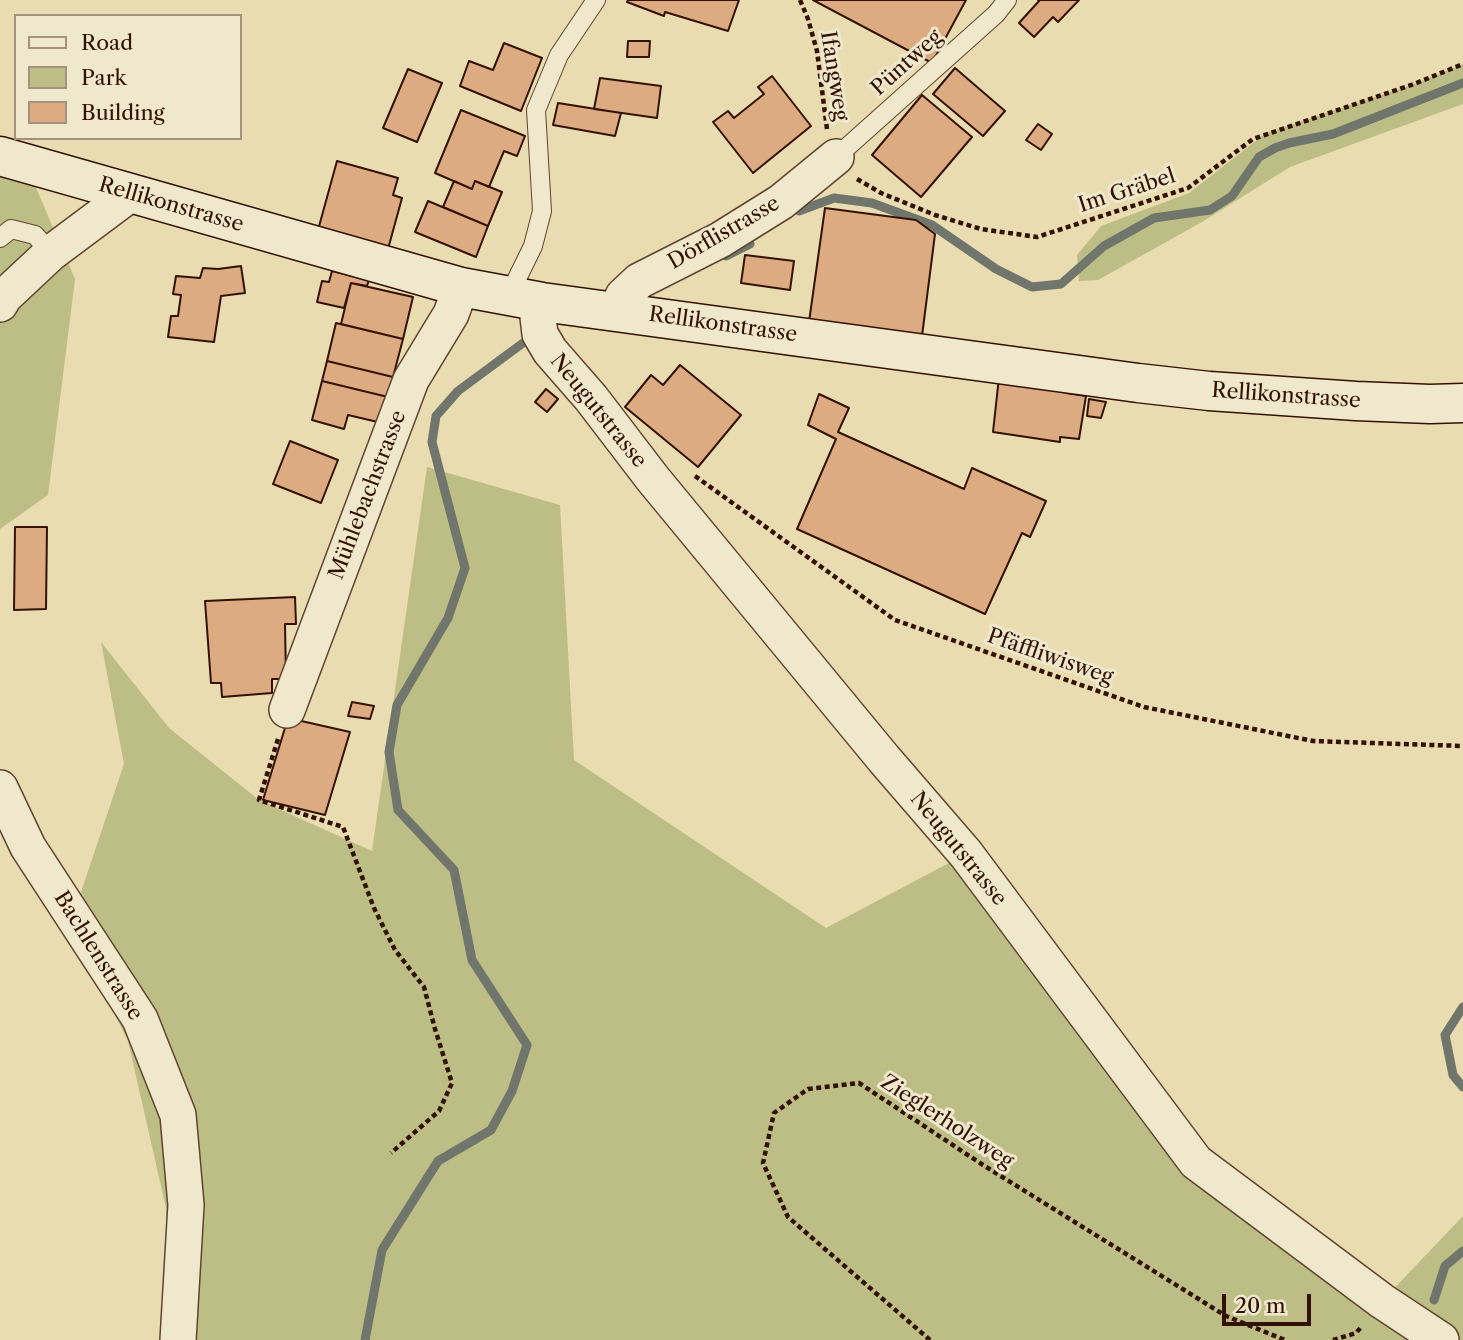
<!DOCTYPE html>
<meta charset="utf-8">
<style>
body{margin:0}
#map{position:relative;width:1463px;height:1340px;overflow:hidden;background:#e8dcb0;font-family:"Libre Caslon Text",serif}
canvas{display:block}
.legend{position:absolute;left:14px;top:14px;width:228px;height:126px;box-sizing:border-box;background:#f0e8cc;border:2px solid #a4927c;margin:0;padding:9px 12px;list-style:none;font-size:21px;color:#331104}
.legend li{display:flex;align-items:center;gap:14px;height:35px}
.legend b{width:35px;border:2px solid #a4927c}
.scale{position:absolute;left:1222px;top:1294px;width:89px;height:32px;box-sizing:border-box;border:4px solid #331104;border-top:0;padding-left:9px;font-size:21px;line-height:24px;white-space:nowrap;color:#331104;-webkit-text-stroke:5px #f0e8cc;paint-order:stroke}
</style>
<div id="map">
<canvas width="1463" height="1340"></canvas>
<ul class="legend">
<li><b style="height:9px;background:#f0e8cc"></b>Road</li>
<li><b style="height:19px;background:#bdbe86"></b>Park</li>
<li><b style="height:19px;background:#dcab81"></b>Building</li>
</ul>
<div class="scale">20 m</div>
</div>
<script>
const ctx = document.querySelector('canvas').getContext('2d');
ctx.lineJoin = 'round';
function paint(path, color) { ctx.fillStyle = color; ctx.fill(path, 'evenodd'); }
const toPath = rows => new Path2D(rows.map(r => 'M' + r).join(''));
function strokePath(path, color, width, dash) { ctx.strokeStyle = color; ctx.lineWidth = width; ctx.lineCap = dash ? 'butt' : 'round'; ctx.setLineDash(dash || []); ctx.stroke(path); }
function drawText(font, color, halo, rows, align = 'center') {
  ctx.font = font + ' "Libre Caslon Text",serif'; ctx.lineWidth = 6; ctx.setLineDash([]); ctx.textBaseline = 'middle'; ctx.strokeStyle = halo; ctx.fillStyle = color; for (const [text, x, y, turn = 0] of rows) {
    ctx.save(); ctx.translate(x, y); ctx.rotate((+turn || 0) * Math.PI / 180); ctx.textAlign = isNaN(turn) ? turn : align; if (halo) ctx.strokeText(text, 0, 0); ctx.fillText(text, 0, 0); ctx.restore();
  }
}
paint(toPath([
 [1463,64,1463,104,1290,167,1202,222,1098,280,1079,281,1077,255,1101,226,1189,193,1266,133,1414,84],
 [0,156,25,162,75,279,48,495,0,529],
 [427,467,560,505,574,760,826,928,966,854,1196,1162,1382,1301,1463,1216,1463,1340,169,1340,166,1208,128,1041,70,925,124,764,101,642,169,728,259,800,372,851]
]), '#bdbe86');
strokePath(toPath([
 [799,211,834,198,872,203,932,225,996,269,1032,287,1061,284,1104,246,1154,218,1210,210,1232,196,1259,157,1275,148,1289,143,1333,134,1463,83],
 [726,256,750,244],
 [1463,1007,1445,1035,1453,1075,1463,1087],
 [1434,1300,1445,1266,1463,1251],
 [365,1340,382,1250,438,1161,491,1130,512,1091,527,1045,472,960,454,870,398,810,389,752,397,705,448,618,465,568,432,442,436,416,458,391,523,343]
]), '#70766c', 9);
const building = toPath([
 [628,0,739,0,728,31,665,12,664,16,627,2,628,0],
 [813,0,966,0,932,63,813,0],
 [1038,0,1079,0,1058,22,1053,17,1034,37,1019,23,1039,1,1038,0],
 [628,41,650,41,649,57,627,57,628,41],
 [504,43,542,58,521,111,460,86,469,61,493,70,504,43],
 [955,68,1005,111,983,136,933,94,955,68],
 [408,69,442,83,417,142,383,128,408,69],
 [772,76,811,126,753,173,713,122,728,111,734,118,764,94,758,87,772,76],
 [600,78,661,86,657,118,594,109,600,78],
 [922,95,972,137,921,197,872,155,922,95],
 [558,103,621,113,615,136,553,125,558,103],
 [461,110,525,136,517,156,504,151,489,187,475,181,472,189,435,173,461,110],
 [1038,124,1052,134,1041,150,1026,140,1038,124],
 [337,161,398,178,393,195,402,198,388,249,318,230,337,161],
 [454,181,472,189,475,181,502,192,488,226,443,207,454,181],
 [428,201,488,226,476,257,415,232,428,201],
 [825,208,916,220,935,234,922,336,809,322,825,208],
 [745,255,794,261,790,290,741,283,745,255],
 [241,266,245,293,221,296,214,342,168,337,171,316,178,316,181,295,173,294,176,276,200,278,203,268,218,269,241,266],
 [332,271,369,280,367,286,351,283,344,308,317,302,322,281,329,282,332,271],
 [351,283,413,297,403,339,341,324,351,283],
 [336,323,403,339,393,377,327,361,336,323],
 [327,361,393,377,388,397,322,381,327,361],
 [680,365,741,415,698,467,625,407,651,375,663,385,680,365],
 [999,377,1066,387,1066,393,1086,396,1079,439,1060,437,1060,442,993,432,999,377],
 [322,381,388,397,382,423,348,415,344,429,312,420,322,381],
 [546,389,558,399,547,412,535,402,546,389],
 [819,394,849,408,838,432,964,489,972,468,1046,501,1030,537,1022,533,985,614,797,529,836,439,808,425,819,394],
 [1089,399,1106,402,1101,418,1087,416,1089,399],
 [290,441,338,460,321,503,273,484,290,441],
 [15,527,47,527,46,609,14,610,15,527],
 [295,597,296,624,285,624,286,679,272,679,272,693,222,697,221,683,211,683,205,601,295,597],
 [352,702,374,706,370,719,348,716,352,702],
 [288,718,350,732,325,815,263,800,288,718]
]);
paint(building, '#dcab81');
strokePath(building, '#331104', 2);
const lane = toPath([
 [836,157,996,14,1007,0],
 [0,238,11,229,35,235,51,253],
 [509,295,533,246,542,211,536,110,559,55,596,0]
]);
const street = toPath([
 [542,302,538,317,540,334,550,351,591,398,653,479,884,759,966,854,1196,1162,1382,1301,1441,1340],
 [0,304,4,297,51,253,130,194],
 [617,311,623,296,639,281,720,240,781,202,836,157],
 [287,710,411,380,451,314,461,287],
 [0,788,28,847,140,1019,178,1115,186,1205,178,1340]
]);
const secondary = toPath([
 [0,156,461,287,542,302,1138,383,1209,391,1356,401,1430,404,1463,403]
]);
strokePath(lane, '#60442f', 20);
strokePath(street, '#60442f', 38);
strokePath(secondary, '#331104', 41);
strokePath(toPath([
 [800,0,808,19,817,51,827,129],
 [857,179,881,193,935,215,981,229,1037,237,1188,188,1253,139,1414,84,1463,64],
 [695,476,895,620,1144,707,1313,741,1463,746],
 [278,739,259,800,343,827,374,908,395,950,424,987,435,1029,452,1083,439,1111,391,1153],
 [930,1340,788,1217,763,1163,774,1113,808,1089,859,1083,983,1165,1226,1316,1285,1340],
 [1333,1340,1356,1333,1362,1326]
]), '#331104', 4.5, [5, 3.5]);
strokePath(lane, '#f0e8cc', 18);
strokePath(street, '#f0e8cc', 35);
strokePath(secondary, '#f0e8cc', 38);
drawText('21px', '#331104', '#f0e8cc', [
 ["Püntweg",907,63,-42],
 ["Ifangweg",834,76,81],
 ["Im Gräbel",1127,191,-18],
 ["Rellikonstrasse",171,205,16],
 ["Dörflistrasse",724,233,-30],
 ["Rellikonstrasse",723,325,8],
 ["Rellikonstrasse",1286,396,4],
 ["Neugutstrasse",598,411,51],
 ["Mühlebachstrasse",368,495,-69],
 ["Pfäffliwisweg",1050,657,19],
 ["Neugutstrasse",958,849,51],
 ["Bachlenstrasse",98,956,58],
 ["Zieglerholzweg",947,1122,33]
]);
</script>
